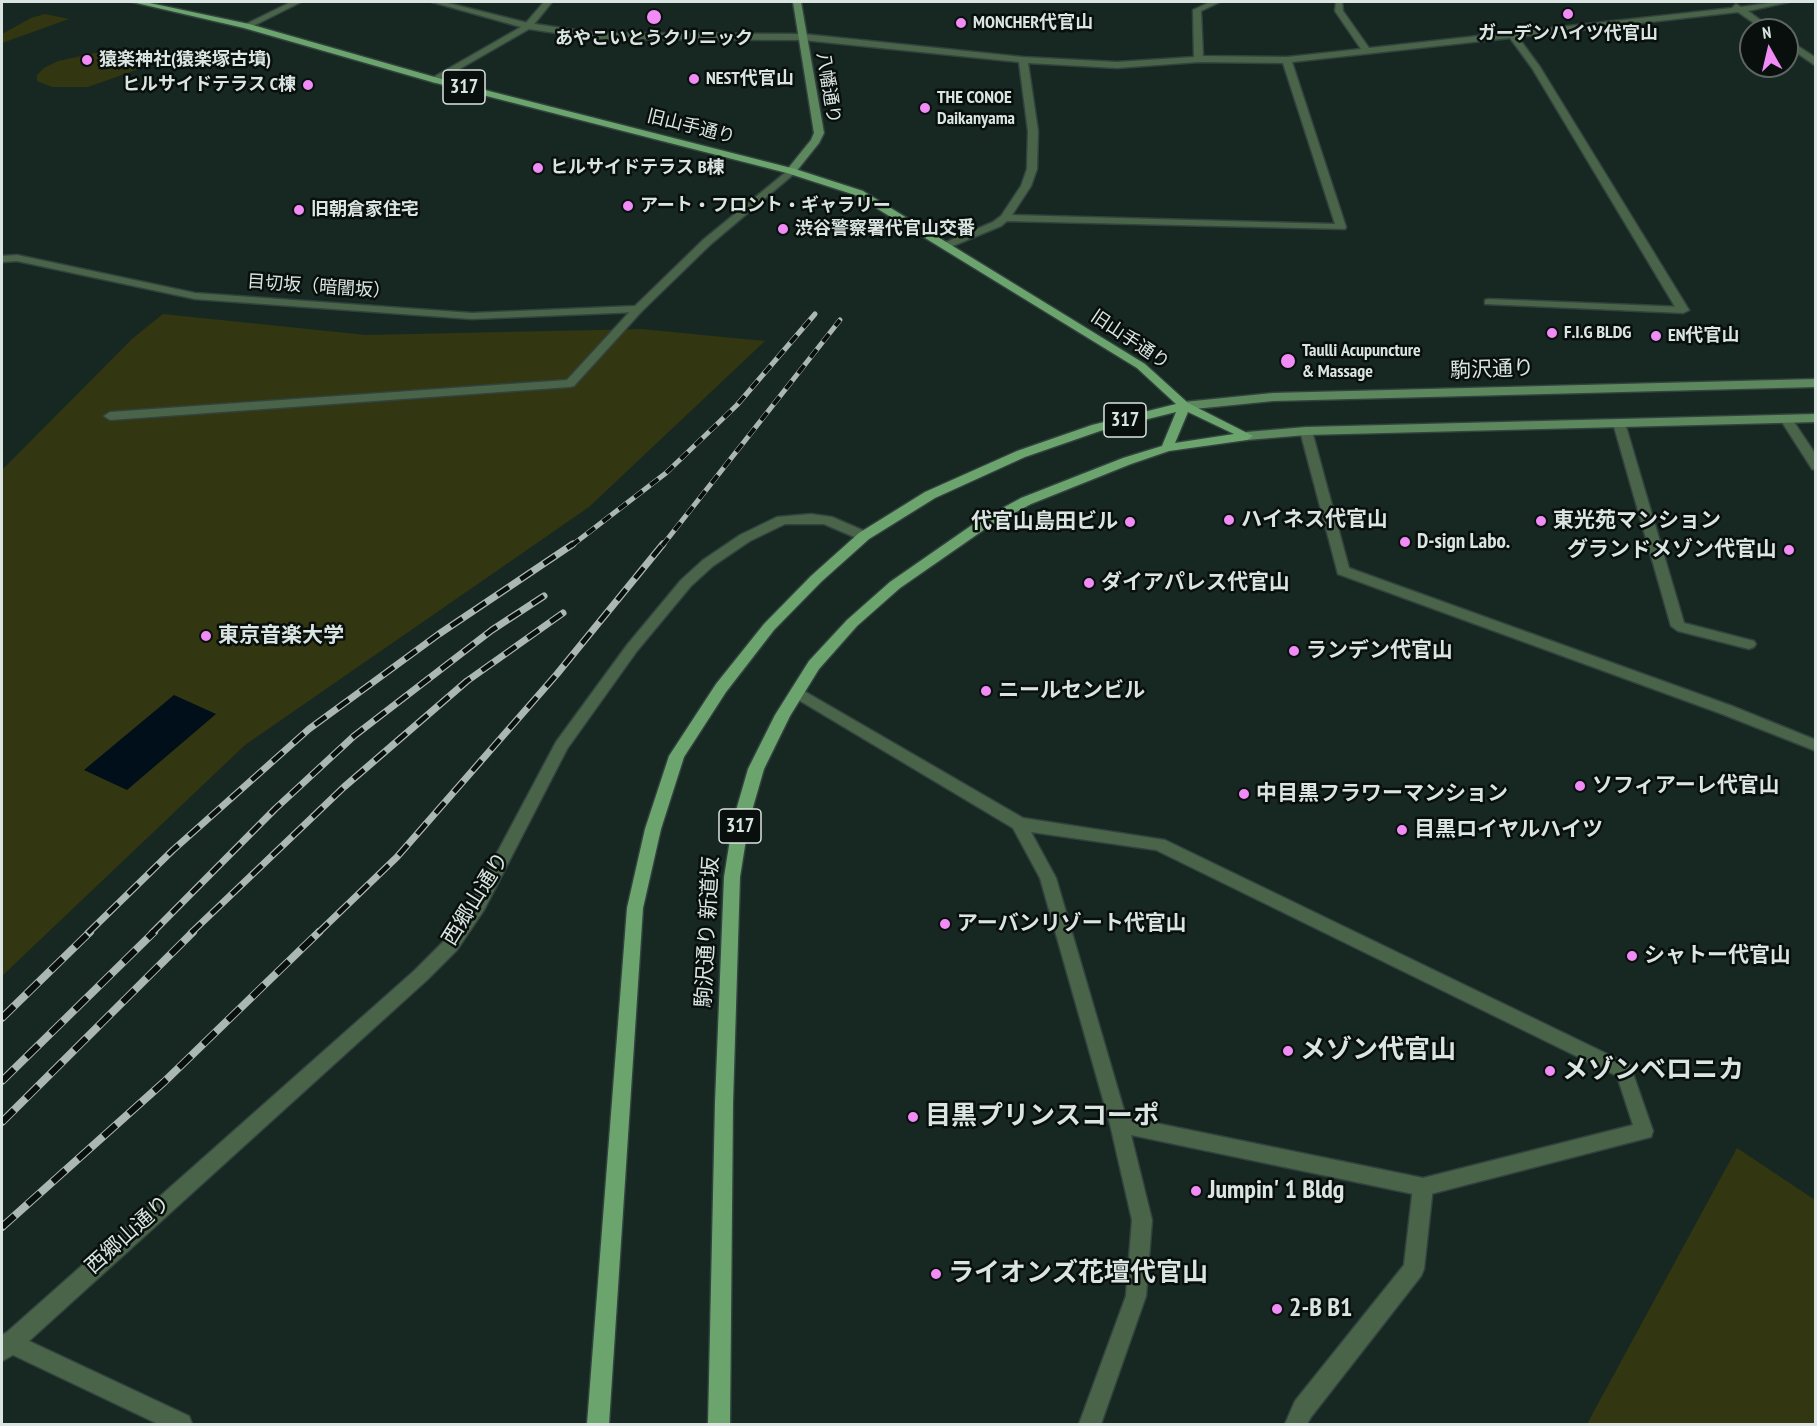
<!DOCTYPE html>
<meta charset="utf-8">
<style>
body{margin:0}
#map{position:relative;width:1817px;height:1426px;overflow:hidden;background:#172823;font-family:"PT Sans Narrow",sans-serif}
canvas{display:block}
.frame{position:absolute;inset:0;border:3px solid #dae5e2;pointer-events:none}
.north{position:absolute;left:1739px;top:18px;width:60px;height:60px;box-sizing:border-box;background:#080f0d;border:2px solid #5c6562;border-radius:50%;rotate:352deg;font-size:16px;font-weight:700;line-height:24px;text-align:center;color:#dae5e2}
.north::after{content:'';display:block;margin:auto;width:21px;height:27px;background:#f18bf5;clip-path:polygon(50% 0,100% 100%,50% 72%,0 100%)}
</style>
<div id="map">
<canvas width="1817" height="1426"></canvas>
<div class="frame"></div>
<div class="north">N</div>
</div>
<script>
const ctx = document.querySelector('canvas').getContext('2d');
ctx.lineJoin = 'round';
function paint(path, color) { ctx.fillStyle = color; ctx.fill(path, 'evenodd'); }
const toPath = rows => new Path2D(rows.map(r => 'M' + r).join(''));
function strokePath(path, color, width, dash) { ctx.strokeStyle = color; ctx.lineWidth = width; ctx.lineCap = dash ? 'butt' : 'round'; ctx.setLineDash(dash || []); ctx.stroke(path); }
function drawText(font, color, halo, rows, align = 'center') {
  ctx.font = font + ' "PT Sans Narrow","Noto Sans JP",sans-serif'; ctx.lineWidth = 5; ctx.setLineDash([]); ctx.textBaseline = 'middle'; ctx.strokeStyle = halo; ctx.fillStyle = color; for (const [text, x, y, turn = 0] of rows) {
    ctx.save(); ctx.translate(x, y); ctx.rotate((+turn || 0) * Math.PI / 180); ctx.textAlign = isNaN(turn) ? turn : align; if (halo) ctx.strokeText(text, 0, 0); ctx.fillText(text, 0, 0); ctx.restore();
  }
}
paint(toPath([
 [45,14,69,19,2,43,2,34,31,18],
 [118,52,136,55,146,60,142,67,136,70,88,87,52,87,37,81,37,75,44,68,58,61,95,53],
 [163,314,366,335,641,329,765,341,589,507,245,745,2,976,2,470,133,338],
 [1737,1148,1815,1200,1815,1424,1587,1424]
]), '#323611');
paint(toPath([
 [174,695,216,714,127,790,84,770]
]), '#000f19');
const lane = toPath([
 [432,2,444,2,528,23,596,33,803,34,807,37,803,40,596,39,529,29,435,83,432,82,432,78,521,27,432,2],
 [1489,299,1683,307,1689,310,1683,313,1485,304,1485,300,1489,299],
 [638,306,642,307,642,311,574,386,570,387,110,420,104,416,110,412,567,380,634,307,638,306],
 [1619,419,1625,423,1684,623,1754,641,1756,644,1754,647,1749,649,1678,631,1671,626,1613,423,1619,419],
 [1306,427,1312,431,1349,568,1732,706,1816,740,1816,751,1722,714,1338,574,1300,431,1306,427],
 [1423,1178,1430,1181,1433,1187,1424,1269,1421,1276,1311,1417,1307,1424,1285,1424,1295,1401,1404,1265,1413,1187,1416,1181,1423,1178]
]);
const street = toPath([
 [291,2,301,2,249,28,242,26,291,2],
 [544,2,552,2,531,28,525,28,525,24,544,2],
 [1210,2,1220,2,1201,11,1203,56,1287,57,1361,49,1335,11,1336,2,1342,2,1343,11,1369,48,1732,8,1736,4,1741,7,1776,2,1789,2,1748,11,1774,30,1764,30,1738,12,1518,37,1540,67,1689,310,1683,313,1677,310,1532,68,1510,38,1292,62,1346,227,1345,229,1007,221,1001,226,948,248,943,245,944,243,993,222,1001,216,1021,186,1027,169,1028,131,1019,62,803,40,799,37,803,34,1023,57,1117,62,1194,57,1193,10,1210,2],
 [1199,62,1283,63,1335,224,1012,215,1031,186,1037,169,1038,131,1028,63,1117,68,1199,62],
 [1787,39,1816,58,1816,66,1787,46,1787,39],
 [791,168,796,171,795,173,711,244,642,311,638,312,472,319,195,299,17,261,2,262,2,256,17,255,195,293,472,313,635,306,703,240,791,168],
 [1786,415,1790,416,1816,455,1816,470,1812,469,1780,419,1786,415],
 [811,514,832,517,869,533,871,536,864,540,859,539,824,524,785,524,750,541,713,566,691,586,637,651,567,749,484,910,457,950,427,980,29,1341,189,1416,192,1424,158,1424,13,1355,2,1361,2,1335,7,1332,415,970,445,940,472,900,556,742,627,645,681,580,703,560,740,535,777,517,811,514],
 [797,687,1023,818,1165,840,1630,1065,1653,1131,1651,1137,1423,1196,1131,1135,1152,1220,1146,1296,1101,1424,1079,1424,1126,1296,1132,1220,1110,1124,1040,878,1013,828,792,696,790,692,792,688,797,687],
 [1031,832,1156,850,1617,1076,1633,1125,1423,1178,1126,1117,1056,878,1031,832]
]);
const secondary = toPath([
 [793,2,801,2,824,133,819,143,795,173,791,174,786,171,811,140,814,133,793,2],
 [1816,379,1816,387,1273,401,1184,410,1178,406,1184,402,1273,393,1816,379],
 [1816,414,1816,422,1306,435,1247,440,1241,436,1247,432,1306,427,1816,414]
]);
const primary = toPath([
 [132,2,145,2,249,24,438,78,795,169,863,191,1145,364,1188,403,1253,436,1247,440,1169,451,1131,464,1031,504,985,529,900,588,857,626,819,669,790,716,764,769,749,821,740,877,733,1103,730,1424,708,1424,715,1103,724,877,733,821,748,769,775,715,809,661,847,620,890,582,975,523,1021,498,1123,458,1162,446,1176,412,1100,431,1025,457,935,498,869,539,821,582,774,630,726,692,684,757,661,829,643,908,609,1424,587,1424,627,908,645,829,669,756,716,684,764,624,811,576,859,533,925,492,1017,451,1092,425,1176,404,1137,368,855,195,787,173,432,82,244,28,132,2],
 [1188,412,1234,434,1175,443,1188,412]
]);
strokePath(lane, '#32423e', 3);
strokePath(street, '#32423e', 3);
strokePath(secondary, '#32423e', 3);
strokePath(primary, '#32423e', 3);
paint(lane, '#4a644a');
paint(street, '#4a644a');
paint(secondary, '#5d885e');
paint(primary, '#6ca46e');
const railFar2 = toPath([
 [571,546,666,473,737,405,815,314],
 [662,546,840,320]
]);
const railFar1 = toPath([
 [88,933,173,850,309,729,439,634,573,544],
 [152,933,275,809,354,736,492,630,544,596],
 [191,933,344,787,467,681,563,613],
 [318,933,397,857,557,674,663,544]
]);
const rail = toPath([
 [2,1018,90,932],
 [2,1081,154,932],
 [2,1122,193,932],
 [2,1227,164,1082,319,932]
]);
strokePath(railFar2, '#aab7b3', 5);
strokePath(railFar1, '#aab7b3', 7);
strokePath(rail, '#aab7b3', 8);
strokePath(railFar2, '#080f0d', 4, [10]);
strokePath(railFar1, '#080f0d', 4.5, [14]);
strokePath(rail, '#080f0d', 6, [17]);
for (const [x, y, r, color] of [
 [1568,14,6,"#f18bf5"],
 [654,17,8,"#f18bf5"],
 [961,23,6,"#f18bf5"],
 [87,60,6,"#f18bf5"],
 [694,79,6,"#f18bf5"],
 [308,85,6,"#f18bf5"],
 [925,108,6,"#f18bf5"],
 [538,168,6,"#f18bf5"],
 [628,206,6,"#f18bf5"],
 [299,210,6,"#f18bf5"],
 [783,229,6,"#f18bf5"],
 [1552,333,6,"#f18bf5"],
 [1656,336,6,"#f18bf5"],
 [1288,361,8,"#f18bf5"],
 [1229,520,6,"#f18bf5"],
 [1541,521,6,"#f18bf5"],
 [1130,522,6,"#f18bf5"],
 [1405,542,6,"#f18bf5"],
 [1789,550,6,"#f18bf5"],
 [1089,583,6,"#f18bf5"],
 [206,636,6,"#f18bf5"],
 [1294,651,6,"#f18bf5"],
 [986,691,6,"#f18bf5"],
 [1580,786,6,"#f18bf5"],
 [1244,794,6,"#f18bf5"],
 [1402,830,6,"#f18bf5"],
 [945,924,6,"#f18bf5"],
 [1632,956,6,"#f18bf5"],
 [1288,1051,6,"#f18bf5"],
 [1550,1071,6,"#f18bf5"],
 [913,1117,6,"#f18bf5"],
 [1196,1191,6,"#f18bf5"],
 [936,1274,6,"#f18bf5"],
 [1277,1309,6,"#f18bf5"]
]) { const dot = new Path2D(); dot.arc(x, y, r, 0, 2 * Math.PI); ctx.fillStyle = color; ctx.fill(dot); strokePath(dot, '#080f0d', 2); }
drawText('bold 18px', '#dae5e2', '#080f0d', [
 ["MONCHER代官山",973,23],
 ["ガーデンハイツ代官山",1568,34,"center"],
 ["あやこいとうクリニック",654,39,"center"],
 ["猿楽神社(猿楽塚古墳)",99,60],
 ["NEST代官山",706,79],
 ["ヒルサイドテラス C棟",296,85,"right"],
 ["THE CONOE",937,98],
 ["Daikanyama",937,119],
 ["ヒルサイドテラス B棟",550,168],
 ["アート・フロント・ギャラリー",640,206],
 ["旧朝倉家住宅",311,210],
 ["渋谷警察署代官山交番",795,229],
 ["F.I.G BLDG",1564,333],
 ["EN代官山",1668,336],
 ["Taulli Acupuncture",1302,351],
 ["& Massage",1302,372]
], 'left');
drawText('18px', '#dae5e2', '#080f0d', [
 ["八幡通り",828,88,81],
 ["旧山手通り",691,127,14],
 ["目切坂（暗闇坂）",319,287,4],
 ["旧山手通り",1130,340,34]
]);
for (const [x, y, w] of [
 [464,87,42],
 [1125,420,42],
 [740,826,42]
]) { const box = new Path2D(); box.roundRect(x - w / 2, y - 17, w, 34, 4.5); ctx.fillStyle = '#080f0d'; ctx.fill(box); strokePath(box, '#dae5e2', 1.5); }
drawText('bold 20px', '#dae5e2', null, [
 ["317",464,87],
 ["317",1125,420],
 ["317",740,826]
]);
drawText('21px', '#dae5e2', '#080f0d', [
 ["駒沢通り",1492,370,-2],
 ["西郷山通り",476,899,-58],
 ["駒沢通り 新道坂",708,932,-87],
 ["西郷山通り",128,1235,-42]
]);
drawText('bold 21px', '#dae5e2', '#080f0d', [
 ["ハイネス代官山",1241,520],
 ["東光苑マンション",1553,521],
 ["代官山島田ビル",1118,522,"right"],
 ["D-sign Labo.",1417,542],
 ["グランドメゾン代官山",1777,550,"right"],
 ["ダイアパレス代官山",1101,583],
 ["東京音楽大学",218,636],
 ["ランデン代官山",1306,651],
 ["ニールセンビル",998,691],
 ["ソフィアーレ代官山",1592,786],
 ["中目黒フラワーマンション",1256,794],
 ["目黒ロイヤルハイツ",1414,830],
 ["アーバンリゾート代官山",957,924],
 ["シャトー代官山",1644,956]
], 'left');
drawText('bold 26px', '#dae5e2', '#080f0d', [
 ["メゾン代官山",1300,1051],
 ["メゾンベロニカ",1562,1071],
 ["目黒プリンスコーポ",925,1117],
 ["Jumpin' 1 Bldg",1208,1191],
 ["ライオンズ花壇代官山",948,1274],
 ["2-B B1",1289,1309]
], 'left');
</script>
